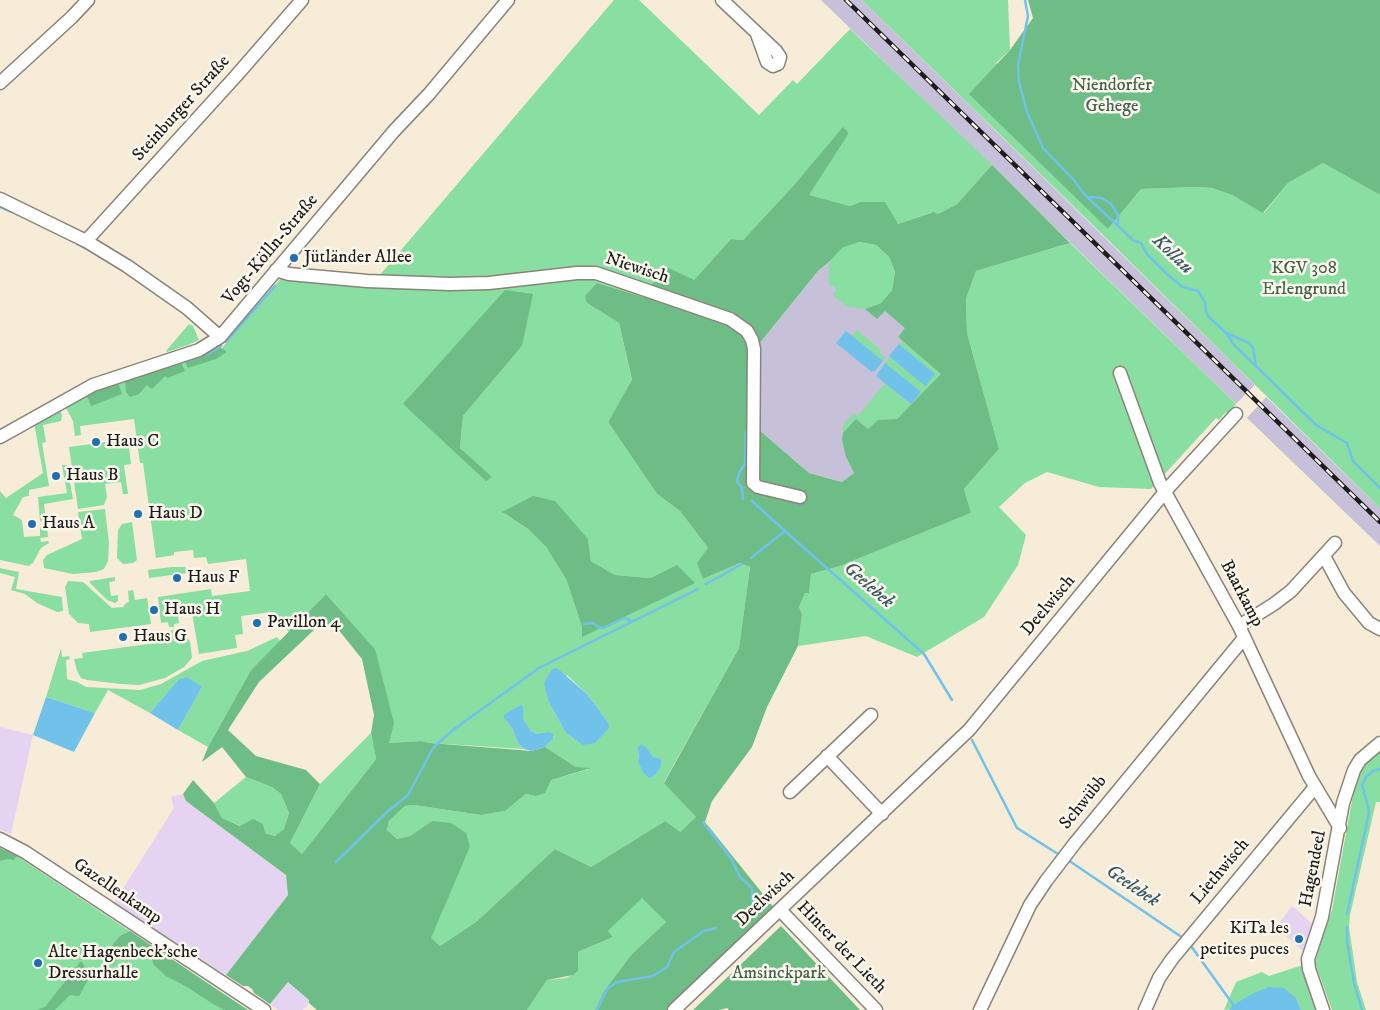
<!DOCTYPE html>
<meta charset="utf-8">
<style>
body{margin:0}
canvas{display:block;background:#f6ecd7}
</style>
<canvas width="1380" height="1010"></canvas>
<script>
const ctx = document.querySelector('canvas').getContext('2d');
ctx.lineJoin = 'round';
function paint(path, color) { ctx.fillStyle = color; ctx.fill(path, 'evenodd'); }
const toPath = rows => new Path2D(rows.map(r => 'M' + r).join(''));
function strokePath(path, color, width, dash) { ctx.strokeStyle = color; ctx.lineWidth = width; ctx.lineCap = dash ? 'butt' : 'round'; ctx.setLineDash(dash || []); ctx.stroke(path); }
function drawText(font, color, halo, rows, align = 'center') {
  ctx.font = font + ' "IM FELL DW Pica",serif'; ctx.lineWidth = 5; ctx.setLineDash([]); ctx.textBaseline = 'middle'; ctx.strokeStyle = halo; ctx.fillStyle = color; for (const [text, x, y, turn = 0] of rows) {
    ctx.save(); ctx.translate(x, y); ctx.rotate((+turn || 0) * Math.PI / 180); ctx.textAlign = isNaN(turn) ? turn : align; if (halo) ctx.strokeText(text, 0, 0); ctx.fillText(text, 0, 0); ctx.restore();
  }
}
paint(toPath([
 [0,727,33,735,11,834,0,830],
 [183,794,186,801,286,875,288,895,226,975,114,903,174,808,171,797],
 [1292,906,1314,925,1303,951,1276,927],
 [288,982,309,1000,309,1003,303,1010,278,1010,270,1004]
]), '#e4d3f1');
paint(toPath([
 [821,0,862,0,1255,385,1236,404],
 [842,248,877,319,885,310,906,328,898,337,942,374,897,419,846,457,854,473,843,482,809,473,758,429,759,344,818,271,830,261],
 [1266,397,1380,508,1380,546,1247,418]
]), '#c6c0d9');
paint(toPath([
 [614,0,639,0,759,115,793,80,797,84,850,29,992,165,957,204,938,214,932,212,898,224,860,202,850,206,808,195,849,133,843,128,794,185,743,240,731,239,694,280,654,282,643,297,597,283,587,303,619,323,632,381,608,422,657,494,680,511,708,548,703,579,740,563,750,567,739,648,664,782,696,817,679,833,665,821,591,867,555,849,476,922,440,946,430,939,470,847,432,821,410,836,397,839,387,830,389,821,405,806,414,805,481,815,505,811,526,794,536,796,551,780,589,769,576,767,545,747,554,736,537,734,531,731,526,725,523,719,523,708,520,705,507,714,506,721,513,730,518,743,524,749,430,743,421,741,389,743,375,649,326,594,289,632,271,612,241,616,243,634,235,635,237,648,199,654,192,613,178,616,179,623,174,624,174,627,169,627,168,622,161,623,158,597,211,589,212,596,250,591,246,559,208,564,206,557,194,558,193,550,174,552,174,555,156,558,143,463,140,463,134,419,80,426,81,435,75,436,73,421,66,408,87,396,111,385,214,353,222,348,282,277,379,276],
 [522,346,463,416,460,448,491,478,403,404],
 [503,513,588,539,591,561,615,575,650,578,677,565,595,607,577,611,566,579,546,547,528,529],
 [567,675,587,694,608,722,582,745,565,732,549,702],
 [647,748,653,758,638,761,639,753],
 [862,0,1008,0,1010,50,996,63,1108,229,1141,189,1198,187,1212,188,1232,195,1264,213,1288,183,1323,163,1380,195,1380,508,1106,238],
 [858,242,876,245,889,257,895,272,892,290,881,303,865,309,848,307,834,296,833,293,836,291,834,285,830,286,828,279,830,261,842,248],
 [1070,243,1236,404,1228,414,1226,412,1219,420,1216,418,1151,489,1099,487,1047,472,1025,483,999,507,1026,535,1018,565,984,617,917,657,866,636,798,646,802,614,799,607,805,593,809,593,811,574,840,566,971,513,964,489,999,449,967,333,966,299,976,271],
 [189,324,193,326,199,340,188,345,167,352,166,351],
 [857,330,881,350,879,352,886,358,883,361,852,336],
 [902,341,942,374,897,419,878,420,868,429,856,419,843,433,843,425,854,413,858,416,885,383,910,404,921,392,885,363,890,357,925,386,935,374,899,344],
 [59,408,62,415,61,421,43,425,46,442,42,443,49,486,29,490,29,496,23,497,13,515,22,520,24,537,40,536,40,526,47,526,48,537,40,538,41,542,48,541,49,543,41,548,33,563,29,566,0,560,0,491,6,498,43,473,34,422],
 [128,439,131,464,124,465,128,494,123,494,121,482,105,484,107,497,104,505,78,509,69,447],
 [62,465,67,465,73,499,44,504,46,520,40,521,38,497,67,493],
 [105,509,109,543,108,561,104,569,96,572,73,574,44,568,43,560,47,555,82,539,78,512],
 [132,522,137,560,133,563,123,564,117,558,118,530,122,524],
 [172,567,185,567,187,573,149,578,148,570],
 [0,568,19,572,16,589,62,597,63,611,57,612,37,603,25,594,11,590,15,577,0,573],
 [115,577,115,581,109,582,111,596,118,595,118,601,115,603,107,600,90,583,90,581],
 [68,581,83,582,112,608,123,607,126,603,129,602,128,591,133,590,135,600,147,598,151,624,90,632,89,624,78,623,69,614,65,587],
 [174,630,175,633,184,635,190,641,192,658,184,667,165,678,139,685,121,684,87,680,81,678,77,671,74,659,83,658,82,653,171,641,170,631],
 [277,637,280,641,251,670,208,747,178,730,202,687,178,680,150,713,108,690,95,713,46,697,61,648,62,657,69,656,70,659,66,660,67,679,77,682,86,687,140,690,161,684,202,661,247,651],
 [371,733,376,759,302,854,290,843,320,784],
 [1380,750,1380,802,1376,802,1350,915,1349,927,1357,982,1366,1010,1332,1010,1315,963,1318,951,1332,910,1355,784,1363,763],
 [246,777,272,787,281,794,289,813,284,829,276,836,241,826,222,818,214,803],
 [0,848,17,856,248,1010,0,1010],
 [642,897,666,922,631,955,604,991,595,1010,527,1010,547,980,566,978,578,971,578,952,613,937,608,931],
 [1303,965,1319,1010,1301,1010,1296,998,1224,1010,1236,982,1262,972,1269,976]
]), '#89dea1');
paint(toPath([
 [1028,0,1380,0,1380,195,1323,163,1288,183,1263,213,1232,195,1212,188,1198,187,1141,189,1108,229,969,94,1010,50,1033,18],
 [843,127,849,133,809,195,850,206,860,202,885,202,898,224,933,212,938,214,957,204,992,165,1070,243,976,271,966,299,967,333,999,449,964,489,971,513,840,566,811,574,809,593,805,593,799,607,802,614,798,646,767,707,752,747,712,801,705,822,775,909,666,1010,595,1010,604,991,631,955,666,922,642,898,608,931,613,937,578,952,578,971,573,975,547,980,527,1010,317,1010,309,1003,309,1000,288,982,270,1004,254,993,252,989,248,986,243,986,226,975,288,895,286,875,186,801,183,794,193,780,214,803,222,818,240,826,253,819,263,824,265,833,275,836,284,829,289,813,281,794,272,787,246,777,222,747,202,762,208,747,251,670,326,594,375,649,394,723,389,743,421,741,430,743,532,751,545,747,576,767,591,768,551,780,545,793,536,796,526,794,505,811,481,815,414,805,405,806,389,821,387,830,397,839,410,836,432,821,451,823,466,833,470,847,431,938,440,946,476,922,555,849,591,867,665,821,680,832,696,817,664,783,739,648,750,567,740,563,703,579,697,563,708,548,680,511,657,494,608,422,632,380,619,323,587,303,585,296,597,283,643,297,654,282,669,268,694,280,731,239,743,240,794,185],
 [859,242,876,245,889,257,895,272,892,290,881,303,865,309,877,319,885,311,905,328,898,337,941,374,897,419,878,420,868,429,856,419,843,433,842,440,846,457,854,473,842,482,809,473,758,429,759,344,818,271,830,261,842,248],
 [333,623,362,659,374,715,371,733,376,759,302,854,290,843,320,784,306,770,256,756,228,730,259,682,315,629],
 [505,290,533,294,522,346,463,416,460,448,492,477,486,481,403,404],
 [217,345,227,352,216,359,188,368,184,359],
 [180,361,185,371,168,378,165,376,152,389,147,385,139,394,130,397,126,392,125,380],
 [118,382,122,394,91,406,87,396,66,408,65,405,83,395],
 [533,496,555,501,588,539,591,561,615,575,650,578,677,565,695,583,582,637,582,626,566,579,546,547,528,529,502,512],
 [0,848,17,856,14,860,7,859,0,861],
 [781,926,860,1010,729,1010,727,1008,719,1010,693,1010],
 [130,931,216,989,248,1010,225,1010,213,1004,187,987,166,976,154,965,151,957,143,956,140,949,133,948,128,954,121,953,114,965,109,964,113,944,120,936],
 [81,961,91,975,79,996,70,995,57,1008,54,1010,36,1010,45,1007]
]), '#6ebd87');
paint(toPath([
 [846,331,883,361,875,371,872,372,836,343],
 [899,344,935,374,925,386,889,356],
 [885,363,921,392,911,404,876,376],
 [557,668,587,694,608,722,609,728,595,743,582,745,565,732,549,702,544,683,552,669],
 [187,677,202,687,178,730,150,713,178,680],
 [46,697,95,713,74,752,33,735],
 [520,705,522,705,523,708,523,719,531,731,537,734,550,732,553,734,553,738,545,747,532,751,524,749,518,743,513,730,504,718,504,715],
 [641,744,647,748,653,757,661,759,661,766,655,775,649,778,643,772,638,761,639,753,637,748],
 [1269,987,1284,988,1296,998,1301,1010,1229,1010,1233,1005,1254,993]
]), '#70c2eb');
strokePath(toPath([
 [1025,0,1028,16,1018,65,1019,82,1027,112,1043,148,1073,179,1084,194,1134,241,1141,243,1147,254,1169,276,1183,287,1198,291,1205,302,1206,312,1209,317,1226,333,1249,343,1253,348,1256,366,1316,425,1347,443,1353,461,1380,488],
 [1090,197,1102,198,1111,204,1118,215,1118,224],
 [0,207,12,212],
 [77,244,85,248],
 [98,256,108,261],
 [1227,334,1234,345,1255,365],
 [226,342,275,286],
 [186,361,211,352,221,346],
 [743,499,742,488,737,481,739,473,745,464,746,431],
 [752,501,785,531],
 [751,558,785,531,924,654,952,700],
 [706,584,742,564],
 [584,624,593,623,599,627,604,628,624,618,632,621],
 [972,740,1017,828,1058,854],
 [703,822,732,860,740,877,752,888,752,901],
 [1068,860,1183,938],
 [336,862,387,812,408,795,433,748,453,730,539,668,698,589],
 [1347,914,1369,813,1368,806,1362,785,1366,777,1373,771,1380,769],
 [1347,927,1347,942,1354,983,1362,1010],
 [1191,946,1237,1010],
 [597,1010,607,989,617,982,653,976,667,967,674,952,704,931,716,928]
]), '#70c2eb', 2.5);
const minor = toPath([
 [722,0,776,51,780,57,778,64,773,66,767,62,757,34],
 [0,83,72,17,88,0],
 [0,199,86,241,127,266,187,308,220,337],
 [86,241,236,76,302,0],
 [276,270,289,274,367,281,450,284,489,283,577,273,596,273,730,319,747,331,752,340,754,349,753,483,758,487,800,497],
 [1120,373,1160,483,1239,626,1309,776,1340,828],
 [0,437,93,385,199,350,220,337,394,131,429,94,508,0],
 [1324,556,1344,593,1369,623,1380,629],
 [1239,626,1274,604,1291,591,1335,543],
 [827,756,882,814],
 [790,792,871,715],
 [0,839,25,852,264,1010],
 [780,910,876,1010],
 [674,1010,969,730,1169,487,1236,414],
 [980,1010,1030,905,1046,881,1075,843,1244,638],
 [1145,1010,1159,978,1172,959,1315,787],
 [1323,1010,1309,969,1308,959,1322,917,1343,803,1354,770,1360,760,1380,743]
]);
strokePath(minor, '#89847a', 15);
strokePath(minor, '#fff', 12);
const rail = toPath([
 [846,0,1380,522]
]);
strokePath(rail, '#1c1c1c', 4.5);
strokePath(rail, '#fbf7ec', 2.5, [8]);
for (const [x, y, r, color] of [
 [294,258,5,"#1f6fb2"],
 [96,442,5,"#1f6fb2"],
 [56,476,5,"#1f6fb2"],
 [138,514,5,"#1f6fb2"],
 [32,524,5,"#1f6fb2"],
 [177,578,5,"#1f6fb2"],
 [154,610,5,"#1f6fb2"],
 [257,623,5,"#1f6fb2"],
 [123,637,5,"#1f6fb2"],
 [1299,939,5,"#1f6fb2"],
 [38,963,5,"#1f6fb2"]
]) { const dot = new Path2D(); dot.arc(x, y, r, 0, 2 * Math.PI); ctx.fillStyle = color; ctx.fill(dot); strokePath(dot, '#fbf7ec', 2); }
drawText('18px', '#42604b', '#fbf7ec', [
 ["Niendorfer",1112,86],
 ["Gehege",1112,107],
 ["KGV 308",1304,269],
 ["Erlengrund",1304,290],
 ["Amsinckpark",779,974]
]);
drawText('18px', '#1c1c1c', '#fbf7ec', [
 ["Steinburger Straße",182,109,-48],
 ["Vogt-Kölln-Straße",271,250,-50],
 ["Niewisch",637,269,18],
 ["Baarkamp",1241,594,62],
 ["Deelwisch",1049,606,-50],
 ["Schwübb",1084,803,-51],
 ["Hagendeel",1314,869,-79],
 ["Liethwisch",1221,872,-50],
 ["Gazellenkamp",117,892,34],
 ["Deelwisch",766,899,-43],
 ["Hinter der Lieth",841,948,46]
]);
drawText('18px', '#1c1c1c', '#fbf7ec', [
 ["Jütländer Allee",304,258],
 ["Haus C",106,442],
 ["Haus B",66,476],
 ["Haus D",148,514],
 ["Haus A",42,524],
 ["Haus F",187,578],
 ["Haus H",164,610],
 ["Pavillon 4",267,623],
 ["Haus G",133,637],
 ["KiTa les",1289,929,"right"],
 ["petites puces",1289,950,"right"],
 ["Alte Hagenbeck’sche",48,953],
 ["Dressurhalle",48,974]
], 'left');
drawText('italic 19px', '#395664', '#fbf7ec', [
 ["Kollau",1172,255,44],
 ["Geelebek",868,586,41],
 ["Geelebek",1132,887,34]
]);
</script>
